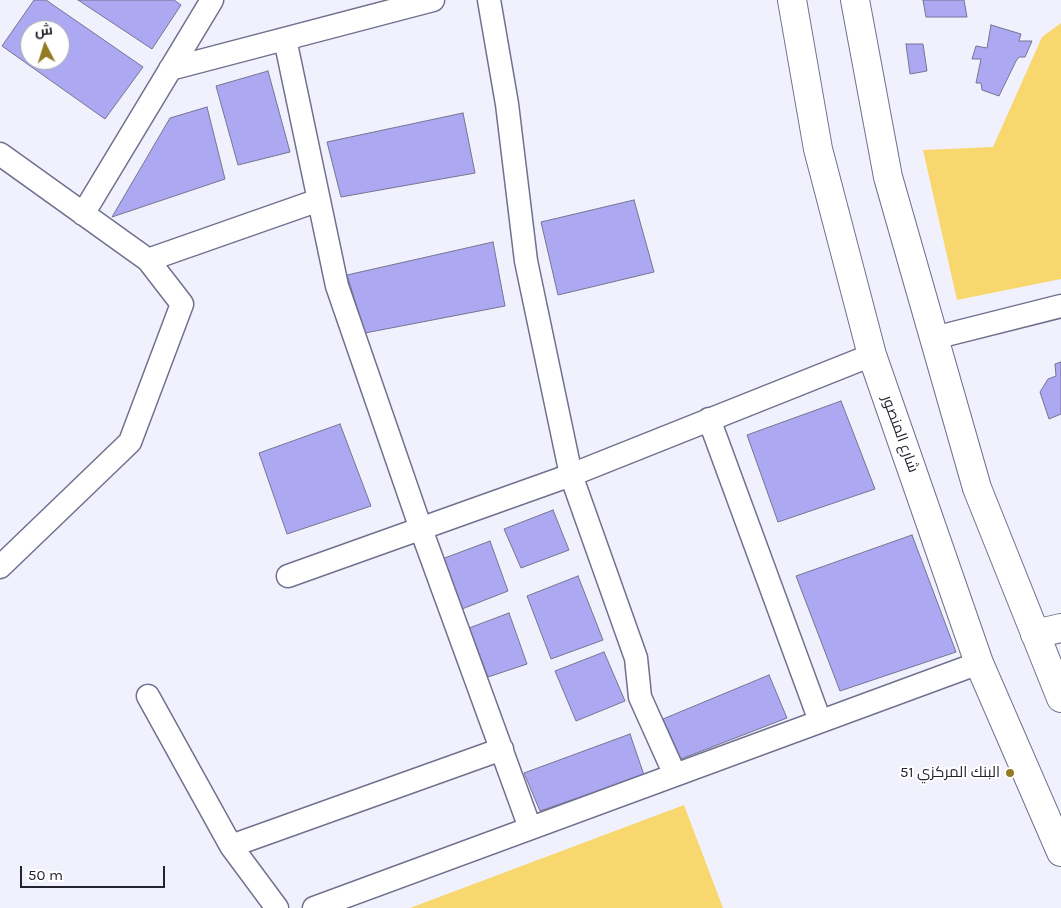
<!DOCTYPE html>
<meta charset="utf-8">
<style>
body{margin:0}
#map{position:relative;width:1061px;height:908px;overflow:hidden;background:#f1f1fe;font-family:Karla,Cairo,sans-serif}
canvas{display:block}
.north{position:absolute;left:20px;top:20px;width:50px;height:50px;box-sizing:border-box;background:#fff;border:1px solid #a7a7ac;border-radius:50%;rotate:355deg;font-size:14px;font-weight:700;line-height:20px;text-align:center;color:#242430}
.north::after{content:'';display:block;margin:auto;width:18px;height:22px;background:#947b22;clip-path:polygon(50% 0,100% 100%,50% 72%,0 100%)}
.scale{position:absolute;left:20px;top:866px;width:145px;height:22px;box-sizing:border-box;border:2px solid #242430;border-top:0;padding-left:6px;font-size:15px;line-height:18px;white-space:nowrap;color:#242430;-webkit-text-stroke:4px #fff;paint-order:stroke}
</style>
<div id="map">
<canvas width="1061" height="908"></canvas>
<div class="north">ش</div>
<div class="scale">50 m</div>
</div>
<script>
const ctx = document.querySelector('canvas').getContext('2d');
ctx.lineJoin = 'round';
function paint(path, color) { ctx.fillStyle = color; ctx.fill(path, 'evenodd'); }
const toPath = rows => new Path2D(rows.map(r => 'M' + r).join(''));
function strokePath(path, color, width, dash) { ctx.strokeStyle = color; ctx.lineWidth = width; ctx.lineCap = dash ? 'butt' : 'round'; ctx.setLineDash(dash || []); ctx.stroke(path); }
function drawText(font, color, halo, rows, align = 'center') {
  ctx.font = font + ' Karla,Cairo,sans-serif'; ctx.lineWidth = 4; ctx.setLineDash([]); ctx.textBaseline = 'middle'; ctx.strokeStyle = halo; ctx.fillStyle = color; for (const [text, x, y, turn = 0] of rows) {
    ctx.save(); ctx.translate(x, y); ctx.rotate((+turn || 0) * Math.PI / 180); ctx.textAlign = isNaN(turn) ? turn : align; if (halo) ctx.strokeText(text, 0, 0); ctx.fillText(text, 0, 0); ctx.restore();
  }
}
paint(toPath([
 [1061,23,1061,279,957,300,923,150,993,147,1042,37],
 [684,805,723,908,410,908]
]), '#f8d76e');
const building = toPath([
 [34,0,46,0,143,67,105,119,2,46,34,0],
 [30,30,60,30,60,60,30,60,30,30],
 [78,0,174,0,181,5,152,49,78,0],
 [923,0,964,0,967,17,926,17,923,0],
 [991,25,1021,34,1019,41,1032,41,1025,57,1019,57,1016,61,999,96,982,90,981,83,976,83,981,59,972,59,976,46,987,48,991,25],
 [906,44,923,44,927,71,910,74,906,44],
 [268,71,290,152,238,165,216,86,268,71],
 [207,107,225,179,112,217,170,118,207,107],
 [463,113,475,173,341,197,327,142,463,113],
 [634,200,654,272,558,295,541,222,634,200],
 [493,242,505,306,365,333,347,275,493,242],
 [1061,362,1061,414,1049,419,1040,392,1048,379,1056,376,1055,364,1061,362],
 [841,401,875,489,778,522,747,435,841,401],
 [340,424,371,506,287,534,259,453,340,424],
 [553,510,569,550,521,568,504,529,553,510],
 [912,535,956,652,840,691,796,576,912,535],
 [490,541,508,591,462,609,442,559,490,541],
 [578,576,603,640,551,659,527,596,578,576],
 [509,613,527,664,488,677,469,628,509,613],
 [604,652,625,701,576,721,555,671,604,652],
 [769,675,787,718,681,759,663,719,769,675],
 [630,734,644,775,540,811,524,773,630,734]
]);
paint(building, '#aca8f1');
strokePath(building, '#757492', 1);
const minor = toPath([
 [489,0,507,104,526,261,571,475,636,658,640,697,675,775],
 [285,39,337,286,421,529,530,828],
 [170,69,433,0],
 [0,154,148,260,182,304,130,442,0,567],
 [83,214,212,0],
 [148,260,319,200],
 [934,338,1061,306],
 [709,419,820,721],
 [288,576,571,475,872,355],
 [148,696,231,846,277,908],
 [231,846,502,749],
 [314,908,979,663]
]);
const tertiary = toPath([
 [1035,634,1061,628]
]);
const primary = toPath([
 [792,0,818,149,872,355,979,663,1061,852],
 [855,0,888,177,977,488,1061,698]
]);
strokePath(minor, '#71708e', 25);
strokePath(tertiary, '#71708e', 30);
strokePath(primary, '#71708e', 30);
strokePath(minor, '#fff', 22);
strokePath(tertiary, '#fff', 28);
strokePath(primary, '#fff', 28);
for (const [x, y, r, color] of [
 [1010,773,5,"#947b22"]
]) { const dot = new Path2D(); dot.arc(x, y, r, 0, 2 * Math.PI); ctx.fillStyle = color; ctx.fill(dot); strokePath(dot, '#fff', 2); }
drawText('15px', '#242430', '#fff', [
 ["شارع المنصور",900,434,70]
]);
drawText('15px', '#242430', '#fff', [
 ["البنك المركزي 51",1000,773]
], 'right');
</script>
